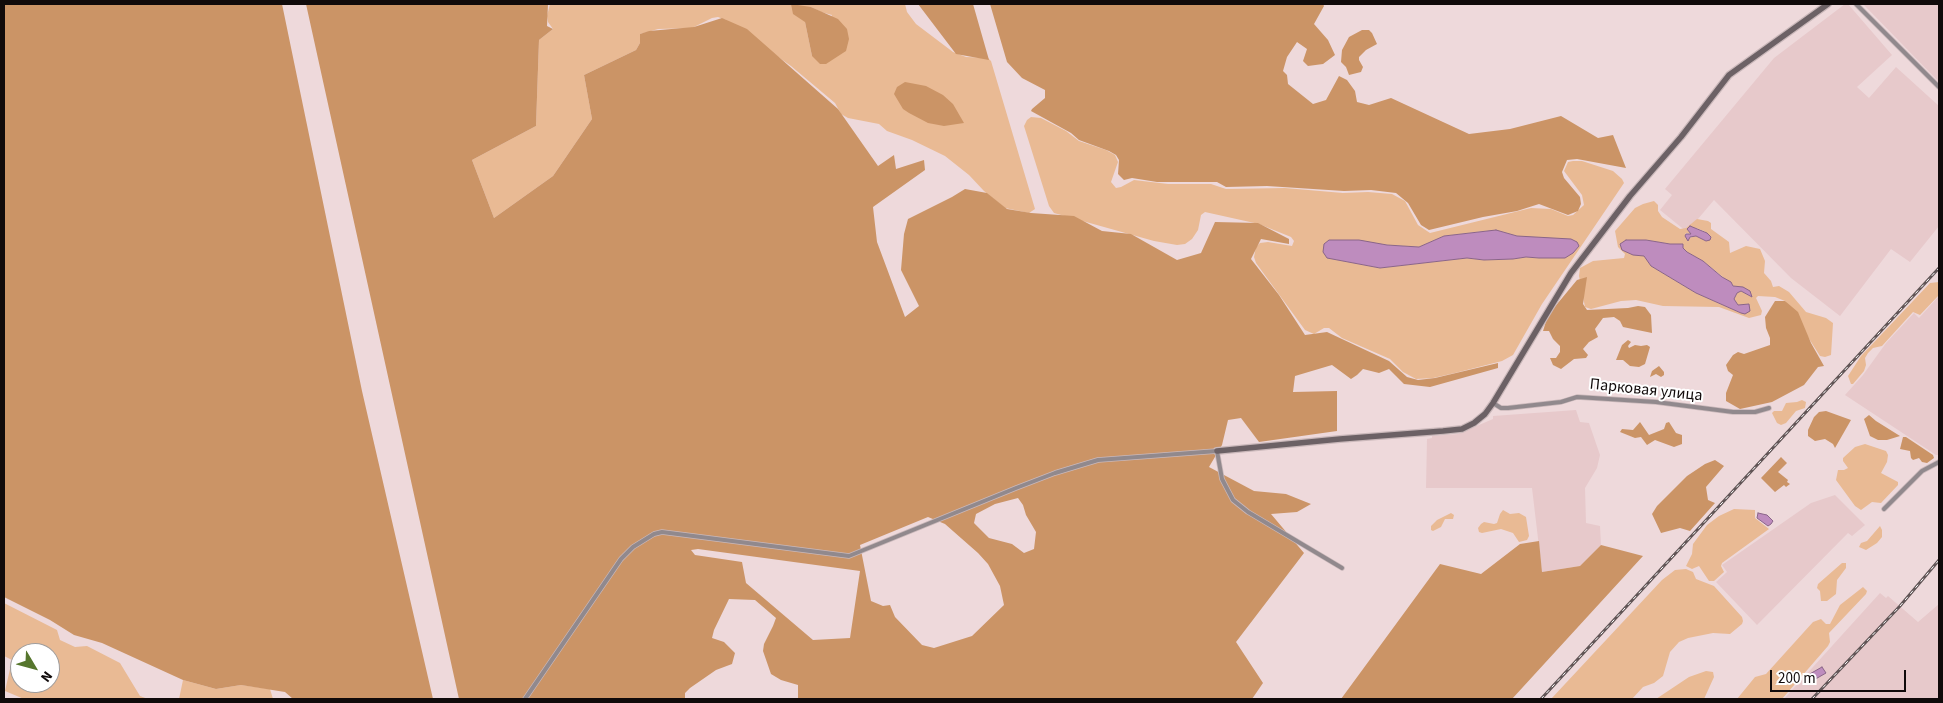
<!DOCTYPE html>
<meta charset="utf-8">
<style>
body{margin:0}
#map{position:relative;width:1943px;height:703px;overflow:hidden;background:#eed9db;font-family:"Source Sans 3",sans-serif}
canvas{display:block}
.frame{position:absolute;inset:0;border:5px solid #100a0a;pointer-events:none}
.north{position:absolute;left:10px;top:643px;width:50px;height:50px;box-sizing:border-box;background:#fff;border:1px solid #9f9d9d;border-radius:50%;rotate:127deg;font-size:14px;font-weight:700;line-height:20px;text-align:center;color:#100a0a}
.north::after{content:'';display:block;margin:auto;width:18px;height:22px;background:#56762d;clip-path:polygon(50% 0,100% 100%,50% 72%,0 100%)}
.scale{position:absolute;left:1770px;top:670px;width:136px;height:22px;box-sizing:border-box;border:2px solid #100a0a;border-top:0;padding-left:6px;font-size:15px;line-height:18px;white-space:nowrap;color:#100a0a;-webkit-text-stroke:4px #fff;paint-order:stroke}
</style>
<div id="map">
<canvas width="1943" height="703"></canvas>
<div class="frame"></div>
<div class="north">N</div>
<div class="scale">200 m</div>
</div>
<script>
const ctx = document.querySelector('canvas').getContext('2d');
ctx.lineJoin = 'round';
function paint(path, color) { ctx.fillStyle = color; ctx.fill(path, 'evenodd'); }
const toPath = rows => new Path2D(rows.map(r => 'M' + r).join(''));
function strokePath(path, color, width, dash) { ctx.strokeStyle = color; ctx.lineWidth = width; ctx.lineCap = dash ? 'butt' : 'round'; ctx.setLineDash(dash || []); ctx.stroke(path); }
function drawText(font, color, halo, rows, align = 'center') {
  ctx.font = font + ' "Source Sans 3",sans-serif'; ctx.lineWidth = 4; ctx.setLineDash([]); ctx.textBaseline = 'middle'; ctx.strokeStyle = halo; ctx.fillStyle = color; for (const [text, x, y, turn = 0] of rows) {
    ctx.save(); ctx.translate(x, y); ctx.rotate((+turn || 0) * Math.PI / 180); ctx.textAlign = isNaN(turn) ? turn : align; if (halo) ctx.strokeText(text, 0, 0); ctx.fillText(text, 0, 0); ctx.restore();
  }
}
paint(toPath([
 [1845,4,1848,4,1892,55,1857,87,1869,98,1896,67,1939,106,1939,226,1910,262,1891,249,1840,316,1791,278,1714,200,1687,232,1660,210,1672,195,1665,189,1774,58],
 [1863,4,1939,4,1939,82],
 [1939,296,1939,455,1936,455,1845,395,1863,375,1886,343,1914,313,1919,318],
 [1576,410,1580,422,1589,423,1600,455,1597,468,1585,488,1586,523,1600,526,1601,545,1580,566,1542,572,1532,488,1426,488,1427,439,1432,438,1432,436,1458,434,1493,419,1493,416],
 [1835,495,1865,525,1852,536,1848,533,1757,625,1716,582,1727,572,1722,565,1811,503],
 [1880,593,1886,598,1888,596,1918,622,1939,604,1939,699,1784,699]
]), '#e7c9cb');
paint(toPath([
 [550,4,905,4,907,12,916,24,953,52,966,57,988,58,991,61,1035,209,1029,213,1005,208,984,191,969,175,945,156,912,140,887,131,879,124,848,118,841,114,835,103,791,66,726,20,718,17,712,18,692,28,658,29,644,33,640,34,640,43,636,50,584,75,592,119,553,176,494,218,472,160,536,126,539,40,553,29,548,22,547,16],
 [811,7,821,12,832,15,812,56,805,22],
 [1031,117,1041,118,1066,131,1079,141,1106,150,1115,155,1118,162,1111,182,1116,188,1121,187,1134,180,1168,184,1211,184,1226,189,1285,188,1343,193,1368,192,1392,194,1405,201,1418,225,1430,233,1531,208,1551,209,1568,216,1573,215,1584,205,1582,195,1564,171,1568,162,1573,161,1582,161,1613,171,1622,179,1624,183,1542,304,1513,355,1502,361,1455,373,1433,378,1416,379,1403,372,1390,359,1342,338,1329,328,1324,328,1314,334,1305,330,1256,263,1254,257,1256,247,1260,243,1268,242,1292,246,1294,241,1291,237,1259,224,1205,212,1201,215,1198,230,1192,239,1185,244,1177,245,1154,241,1054,213,1049,206,1024,126,1027,120],
 [1485,231,1502,232,1517,236,1565,258,1539,258,1526,257,1513,259,1484,260,1467,258,1380,268,1333,259,1374,244,1419,247,1444,236],
 [1654,201,1658,205,1658,211,1662,217,1680,229,1686,228,1697,219,1708,221,1711,223,1711,229,1729,242,1730,253,1746,246,1760,249,1765,261,1764,273,1771,281,1773,287,1779,286,1789,292,1806,312,1826,318,1833,323,1831,355,1825,357,1820,356,1785,301,1775,297,1758,296,1756,298,1762,311,1761,315,1749,318,1719,307,1663,306,1636,300,1621,301,1591,309,1585,307,1579,276,1580,268,1593,261,1624,258,1625,254,1618,247,1615,231,1635,208,1643,204],
 [1696,228,1704,231,1711,237,1706,241,1696,236,1689,238,1685,236,1686,233,1691,234,1687,229],
 [1626,240,1646,240,1670,244,1683,244,1683,248,1687,252,1703,261,1734,286,1741,287,1752,297,1741,291,1737,293,1734,299,1738,305,1748,304,1749,307,1741,313,1696,293,1651,266,1647,258],
 [1939,282,1939,295,1920,315,1913,312,1882,346,1873,348,1868,353,1865,358,1866,365,1864,371,1853,384,1851,384,1848,376,1861,356,1930,283],
 [1802,400,1806,402,1805,408,1796,411,1786,423,1781,425,1777,423,1772,413,1774,411,1782,411,1786,403,1797,402],
 [1865,444,1886,451,1888,455,1887,462,1881,473,1898,482,1898,485,1881,503,1872,502,1861,510,1855,506,1836,480,1838,470,1844,470,1848,468,1843,461,1843,458,1855,447],
 [1734,509,1755,510,1755,518,1769,529,1722,563,1721,566,1724,572,1714,581,1709,581,1699,566,1692,569,1686,566,1692,554,1693,544,1707,525,1719,516],
 [1503,510,1510,514,1519,513,1526,517,1529,536,1527,540,1519,542,1513,533,1501,529,1482,533,1479,532,1478,528,1481,524,1484,522,1494,524,1497,523,1500,514],
 [1451,513,1454,515,1453,519,1445,519,1441,527,1433,531,1431,530,1431,526,1437,520],
 [1880,526,1882,530,1882,537,1877,543,1866,550,1859,547,1861,543,1867,541],
 [1842,563,1846,563,1846,568,1837,580,1836,594,1827,601,1821,601,1820,591,1817,588,1818,584],
 [1686,569,1693,572,1696,579,1714,586,1742,617,1743,621,1742,624,1730,634,1713,633,1688,638,1679,642,1670,652,1663,676,1654,683,1643,687,1632,699,1551,699,1662,580,1675,570],
 [1863,587,1867,591,1866,594,1829,633,1830,642,1828,646,1782,699,1737,699,1755,677,1766,674,1813,622,1821,619,1826,624,1830,624,1840,605],
 [4,603,57,630,60,640,75,647,87,646,120,663,140,696,148,699,24,699,5,691,12,660,4,656],
 [20,653,50,653,50,683,20,683],
 [1706,671,1713,672,1714,677,1704,699,1656,699,1689,677],
 [183,680,216,689,241,685,270,689,273,699,179,699]
]), '#e9ba94');
paint(toPath([
 [4,4,282,4,362,391,433,699,293,699,285,692,241,685,216,689,183,680,102,643,74,635,50,620,4,597],
 [306,4,548,4,547,26,553,29,539,40,536,126,472,160,494,218,553,176,592,119,584,75,636,50,640,43,640,34,649,31,694,27,722,18,747,29,838,109,878,166,894,155,896,169,924,160,925,170,873,207,877,242,905,317,919,306,901,270,904,234,908,219,952,197,965,189,987,193,1007,209,1031,213,1074,216,1102,231,1131,234,1177,260,1201,253,1215,222,1258,223,1289,239,1289,244,1261,239,1251,259,1279,295,1305,335,1327,332,1389,361,1407,377,1418,380,1435,378,1498,363,1498,368,1430,387,1404,384,1389,369,1379,373,1363,369,1357,375,1351,379,1332,365,1295,376,1293,392,1337,391,1337,431,1259,442,1241,418,1228,420,1222,445,1209,467,1254,491,1286,494,1311,504,1297,512,1271,514,1304,553,1236,642,1263,683,1252,699,800,699,798,698,798,685,781,680,771,674,763,651,764,644,773,626,776,618,755,600,729,599,714,630,712,638,724,642,735,653,732,664,716,670,690,688,685,693,685,699,459,699],
 [1018,498,1023,505,1026,515,1036,532,1034,549,1024,553,1012,544,989,538,974,523,976,514,995,504],
 [928,517,945,524,978,553,988,564,1000,586,1004,605,972,636,934,648,922,645,895,617,890,605,883,606,871,601,860,545],
 [698,549,860,571,850,638,813,640,746,583,742,562,695,555,691,550],
 [791,4,811,7,838,19,847,29,849,39,846,51,826,64,820,64,812,56,805,22,793,14],
 [918,4,973,4,989,60,956,54],
 [990,4,1323,4,1324,6,1314,24,1328,40,1335,55,1323,64,1308,66,1303,61,1307,49,1297,42,1287,57,1283,71,1287,75,1288,84,1313,104,1326,100,1339,76,1347,80,1355,91,1357,102,1369,105,1391,98,1469,134,1510,129,1561,116,1598,138,1613,135,1626,168,1577,159,1567,160,1562,172,1564,178,1580,197,1581,204,1578,211,1568,215,1539,204,1517,211,1483,217,1429,230,1421,225,1408,203,1396,193,1371,190,1344,191,1267,186,1226,187,1217,182,1157,182,1132,178,1124,180,1118,174,1119,160,1116,155,1109,151,1079,140,1071,133,1031,111,1032,109,1045,98,1045,90,1022,78,1007,62],
 [1362,30,1369,30,1372,33,1377,44,1366,50,1359,57,1359,60,1363,67,1361,72,1349,75,1346,67,1341,62,1342,50,1349,37],
 [905,82,926,86,943,95,953,104,964,123,944,126,928,123,909,113,903,109,894,94,897,87],
 [1587,277,1583,304,1587,310,1628,308,1638,306,1645,307,1651,315,1652,333,1623,327,1620,321,1614,317,1603,318,1595,329,1598,337,1589,342,1583,349,1588,355,1586,358,1574,359,1561,369,1553,365,1550,358,1556,358,1560,352,1560,346,1553,339,1549,331,1543,331,1548,315,1577,280],
 [1775,301,1785,301,1798,312,1811,343,1824,366,1818,367,1804,385,1772,402,1740,409,1726,401,1726,393,1733,375,1728,371,1726,365,1733,355,1738,352,1744,354,1770,345,1770,338,1766,328,1765,317],
 [1628,340,1631,342,1628,346,1629,348,1635,345,1641,346,1647,345,1650,347,1645,364,1639,367,1630,366,1623,360,1616,360,1622,345],
 [1659,366,1664,372,1664,375,1661,377,1656,374,1650,377,1652,371],
 [1826,411,1851,420,1835,448,1833,444,1825,439,1815,441,1808,436,1808,430,1814,417,1819,412],
 [1869,415,1876,421,1900,436,1887,440,1878,440,1870,436,1864,419],
 [1640,422,1649,435,1664,429,1666,423,1669,422,1676,433,1682,435,1682,444,1674,447,1655,440,1647,445,1641,437,1635,438,1620,432,1622,429,1633,430],
 [1903,437,1906,437,1933,455,1934,458,1927,463,1922,462,1919,458,1913,460,1911,458,1910,451,1900,449],
 [1781,457,1787,463,1778,472,1788,480,1787,482,1790,484,1786,487,1784,485,1775,492,1761,478],
 [1715,460,1724,466,1706,487,1708,500,1715,503,1690,531,1680,528,1661,533,1652,514,1657,506,1687,476,1705,464],
 [1539,541,1542,572,1580,566,1601,545,1643,556,1512,699,1341,699,1440,564,1481,574,1520,544]
]), '#cb9466');
const water = toPath([
 [1690,226,1707,233,1711,237,1710,240,1706,241,1696,236,1690,237,1688,241,1685,236,1686,234,1691,234,1687,229,1690,226],
 [1496,230,1517,236,1571,239,1577,242,1579,246,1573,253,1565,258,1539,258,1526,257,1513,259,1484,260,1467,258,1380,268,1327,258,1323,252,1324,244,1329,240,1359,240,1387,245,1419,247,1444,236,1496,230],
 [1626,240,1646,240,1670,244,1683,244,1683,248,1687,252,1703,261,1722,277,1731,282,1733,286,1743,287,1750,291,1752,297,1741,291,1737,293,1734,299,1738,305,1749,304,1750,311,1745,314,1741,313,1696,293,1651,266,1644,256,1633,255,1622,250,1620,244,1626,240],
 [1758,513,1767,515,1773,521,1771,524,1768,526,1757,518,1758,513],
 [1822,667,1826,673,1812,681,1808,675,1822,667]
]);
paint(water, '#be8cbe');
strokePath(water, '#8a6588', 1);
const street = toPath([
 [1856,4,1939,87],
 [1493,403,1501,408,1508,408,1561,402,1577,397,1656,402,1733,412,1755,412,1769,408],
 [1884,509,1922,471,1939,462],
 [525,699,621,559,633,547,654,534,662,532,849,556,1016,488,1055,473,1098,460,1217,451,1222,479,1233,500,1248,512,1342,568]
]);
const secondary = toPath([
 [1217,451,1340,439,1443,431,1462,429,1474,423,1485,414,1493,403,1571,273,1630,196,1681,137,1729,75,1828,4]
]);
strokePath(street, '#cab8ba', 5.5);
strokePath(secondary, '#cab8ba', 8);
strokePath(street, '#91898d', 4);
strokePath(secondary, '#6c6165', 5.5);
const rail = toPath([
 [1541,699,1939,268],
 [1812,699,1900,606,1939,560]
]);
strokePath(rail, '#615556', 3);
strokePath(rail, '#fff', 1, [4]);
drawText('16px', '#100a0a', '#fff', [
 ["Парковая улица",1646,391,6]
]);
</script>
